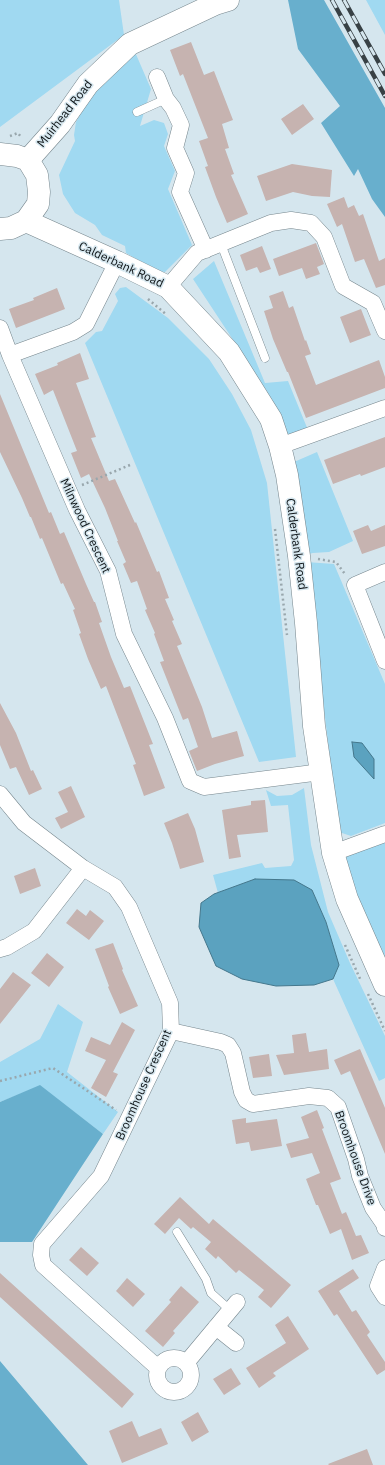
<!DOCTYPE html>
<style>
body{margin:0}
canvas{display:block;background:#d5e6ee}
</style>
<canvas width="385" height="1465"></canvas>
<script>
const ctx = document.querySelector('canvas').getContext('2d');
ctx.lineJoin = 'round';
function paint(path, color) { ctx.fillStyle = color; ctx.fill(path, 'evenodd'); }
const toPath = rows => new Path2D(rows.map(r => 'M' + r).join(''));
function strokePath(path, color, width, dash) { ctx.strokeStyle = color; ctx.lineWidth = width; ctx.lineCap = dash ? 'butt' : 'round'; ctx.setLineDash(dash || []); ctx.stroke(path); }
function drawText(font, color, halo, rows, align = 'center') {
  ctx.font = font + ' "IBM Plex Sans",sans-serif'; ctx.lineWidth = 3; ctx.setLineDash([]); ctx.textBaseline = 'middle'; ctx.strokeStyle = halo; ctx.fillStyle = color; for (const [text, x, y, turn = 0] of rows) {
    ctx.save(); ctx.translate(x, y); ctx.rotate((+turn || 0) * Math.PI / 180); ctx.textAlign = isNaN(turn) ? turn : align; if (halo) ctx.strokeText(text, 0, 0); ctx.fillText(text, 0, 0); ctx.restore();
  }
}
paint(toPath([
 [0,0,119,0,124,35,0,127],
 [366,0,385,0,385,35],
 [135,52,151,89,140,126,154,120,164,123,168,134,164,146,175,171,168,189,192,245,165,272,157,271,126,253,125,246,102,235,95,225,75,213,63,194,59,175,75,141,74,135,76,122,93,91],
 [214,261,265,383,288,381,308,430,292,436,285,434,268,393,193,279],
 [126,287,168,318,209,359,232,394,251,430,267,483,296,757,259,762,85,343,96,332,102,331,118,301,115,294,120,288],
 [317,452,353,541,329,552,313,553,304,555,294,462],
 [306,562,334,564,385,684,385,823,351,836,339,832],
 [304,788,311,845,328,912,350,963,385,1036,385,1078,379,1081,333,979,338,965,326,922,312,890,255,879,218,893,213,875,262,863,265,868,291,866,294,860,288,805,271,806,266,790,277,796,292,795],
 [385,839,385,966,342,856],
 [58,1004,83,1022,67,1072,118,1112,103,1134,40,1086,0,1102,0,1062,40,1039]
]), '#a0d9f1');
paint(toPath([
 [288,0,324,0,385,108,385,217,372,199,358,169,354,176,321,123,340,106,298,49],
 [40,1085,103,1134,32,1242,0,1242,0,1102],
 [0,1361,88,1465,0,1465]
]), '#68afcd');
const water = toPath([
 [352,742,362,743,374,759,374,779,354,757,352,742],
 [255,879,294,880,312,890,326,922,339,965,333,979,314,985,276,986,242,979,216,966,199,927,201,903,214,894,255,879]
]);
paint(water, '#5ba2bf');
strokePath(water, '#44778c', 1);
paint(toPath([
 [191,42,204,75,214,71,233,120,222,124,229,148,225,149,234,174,231,175,248,214,227,223,216,197,205,167,208,166,199,141,208,138,183,74,180,76,170,50],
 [303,104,314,119,292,135,281,119],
 [292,164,332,170,330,197,312,196,293,192,266,201,257,176],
 [344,197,348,208,354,205,359,216,363,214,379,261,385,258,385,285,376,288,364,259,355,262,342,224,337,227,327,204],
 [316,243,324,264,317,267,320,274,306,279,302,268,279,276,273,259],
 [262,246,271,269,260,273,257,267,246,271,240,255],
 [57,288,65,309,16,328,9,309,34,300,33,298],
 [283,291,289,308,293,306,305,341,306,340,311,354,305,356,316,385,379,360,385,377,385,388,306,418,288,372,287,372,273,339,264,311,273,308,269,296],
 [361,309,371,335,350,343,340,317],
 [80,353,89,379,76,383,96,437,91,438,109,481,115,479,135,523,136,522,157,572,159,571,169,598,165,599,174,620,172,621,182,644,177,646,202,707,212,738,237,731,244,756,215,764,197,771,189,751,198,747,188,718,183,720,160,662,164,661,154,634,155,633,145,610,147,609,137,581,131,583,123,564,126,562,117,541,118,541,105,508,89,474,81,478,71,453,77,451,53,390,44,395,35,374,58,365,57,363],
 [0,394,49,513,51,512,60,534,64,532,86,584,94,602,95,602,102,622,99,623,111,657,124,688,130,686,153,744,149,745,165,788,144,796,133,765,136,764,106,686,101,689,88,659,79,634,81,633,73,610,75,609,63,583,61,584,42,538,40,539,31,517,30,517,22,498,0,452],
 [385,437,385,467,361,476,360,474,333,484,324,460],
 [368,525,371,531,385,525,385,546,362,554,353,531],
 [0,703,16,733,31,771,33,770,42,789,29,795,16,767,10,769,0,745],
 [71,786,85,817,61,829,55,818,68,812,58,792],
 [265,800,268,832,237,835,241,857,229,859,222,810,251,805,251,801],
 [188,813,195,829,204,862,180,869,172,843,164,823],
 [35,868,41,886,20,894,14,876],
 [77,909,86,916,90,910,104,921,89,940,66,923],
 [113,943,123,969,122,970,138,1006,120,1014,108,987,109,986,95,949],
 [47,953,64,967,49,987,31,973],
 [13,972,31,985,0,1024,0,989],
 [122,1022,135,1030,113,1072,118,1074,106,1097,91,1088,106,1060,85,1051,91,1037,110,1045],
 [306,1033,309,1052,327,1049,329,1069,284,1075,276,1055,294,1053,292,1035],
 [360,1049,385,1108,385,1154,350,1071,341,1075,334,1060],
 [269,1054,272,1076,253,1078,249,1057],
 [317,1110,324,1128,322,1129,341,1179,330,1183,342,1214,346,1212,356,1236,361,1235,369,1253,352,1260,341,1229,330,1234,318,1205,316,1205,306,1179,320,1173,312,1153,291,1158,286,1144,309,1138,301,1117],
 [246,1118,246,1123,277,1119,282,1146,251,1151,249,1142,236,1144,232,1120],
 [180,1197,209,1224,213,1219,291,1285,271,1308,258,1297,264,1290,239,1270,236,1273,218,1256,216,1259,205,1249,211,1242,193,1227,191,1229,179,1218,165,1234,154,1224],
 [81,1247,99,1263,87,1276,69,1260],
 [353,1269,359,1278,339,1291,352,1312,356,1310,370,1332,367,1335,385,1362,385,1370,377,1375,337,1314,334,1316,318,1291],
 [0,1273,134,1394,122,1408,0,1297],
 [127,1278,145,1294,133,1307,116,1291],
 [181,1286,199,1302,173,1331,175,1333,163,1347,145,1331,171,1302,169,1300],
 [288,1316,309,1349,273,1373,276,1376,259,1388,246,1368,286,1343,275,1325],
 [231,1368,241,1384,224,1395,213,1379],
 [198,1412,209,1432,192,1442,181,1422],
 [132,1421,139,1437,161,1428,168,1444,122,1463,109,1431],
 [367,1449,373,1465,329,1465,328,1464]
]), '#c6b3b0');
const lane = toPath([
 [137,112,166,99],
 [221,244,265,358],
 [177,1232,206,1279,211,1293,230,1310]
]);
const street = toPath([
 [157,77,166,99,173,108,181,125,175,148,186,173,180,192,206,250],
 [117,262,86,324,73,332,10,355,77,510,108,571,124,634,165,718,190,781,204,787,321,772],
 [168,287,197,253,271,223,291,220,311,223,324,237,343,286,373,303,385,331],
 [0,328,10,355],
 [280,446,385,408],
 [385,572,355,585,385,661],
 [0,794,24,823,83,868,115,887,129,907,170,1003,171,1031,101,1176,42,1244,41,1255,43,1265,158,1368],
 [333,853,385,834],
 [0,949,7,947,34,931,83,868],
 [171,1031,221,1042,228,1045,233,1053,242,1092,246,1100,253,1104,309,1096,328,1098,338,1107,356,1159,360,1176,373,1208,384,1224,385,1228],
 [385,1268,378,1286,385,1297],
 [216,1327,236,1343],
 '157 1375a17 17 0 1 1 34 0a17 17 0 1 1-34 0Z',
 [187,1362,237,1302]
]);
const secondary = toPath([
 [0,154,17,156,28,160,37,175,39,192,38,204,26,221,11,228,0,229],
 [28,160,60,124,88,84,130,44,215,4,228,0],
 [26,221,117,262,168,287,229,352,271,419,280,446,287,475,299,556,306,623,314,726,333,853,347,899,385,985]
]);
strokePath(lane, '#76868d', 9);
strokePath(street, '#76868d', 17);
strokePath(secondary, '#76868d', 23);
strokePath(toPath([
 [10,136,18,133,21,137],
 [148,299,167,315],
 [82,485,130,465],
 [275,529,287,635],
 [318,559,336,562,345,574],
 [345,945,361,981],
 [368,994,385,1031],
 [0,1081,53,1068,116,1110]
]), '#99a7ad', 2.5, [2, 3]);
strokePath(lane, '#fff', 8);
strokePath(street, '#fff', 16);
strokePath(secondary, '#fff', 22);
const rail = toPath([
 [332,0,385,96],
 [344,0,385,74]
]);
strokePath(rail, '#384145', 4.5);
strokePath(rail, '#d5e6ee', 3, [9]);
drawText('12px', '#0d1316', '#d5e6ee', [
 ["Muirhead Road",65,114,-52],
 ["Calderbank Road",121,265,25],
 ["Milnwood Crescent",85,526,65],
 ["Calderbank Road",296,544,82],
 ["Broomhouse Crescent",144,1085,-66],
 ["Broomhouse Drive",355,1158,70]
]);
</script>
